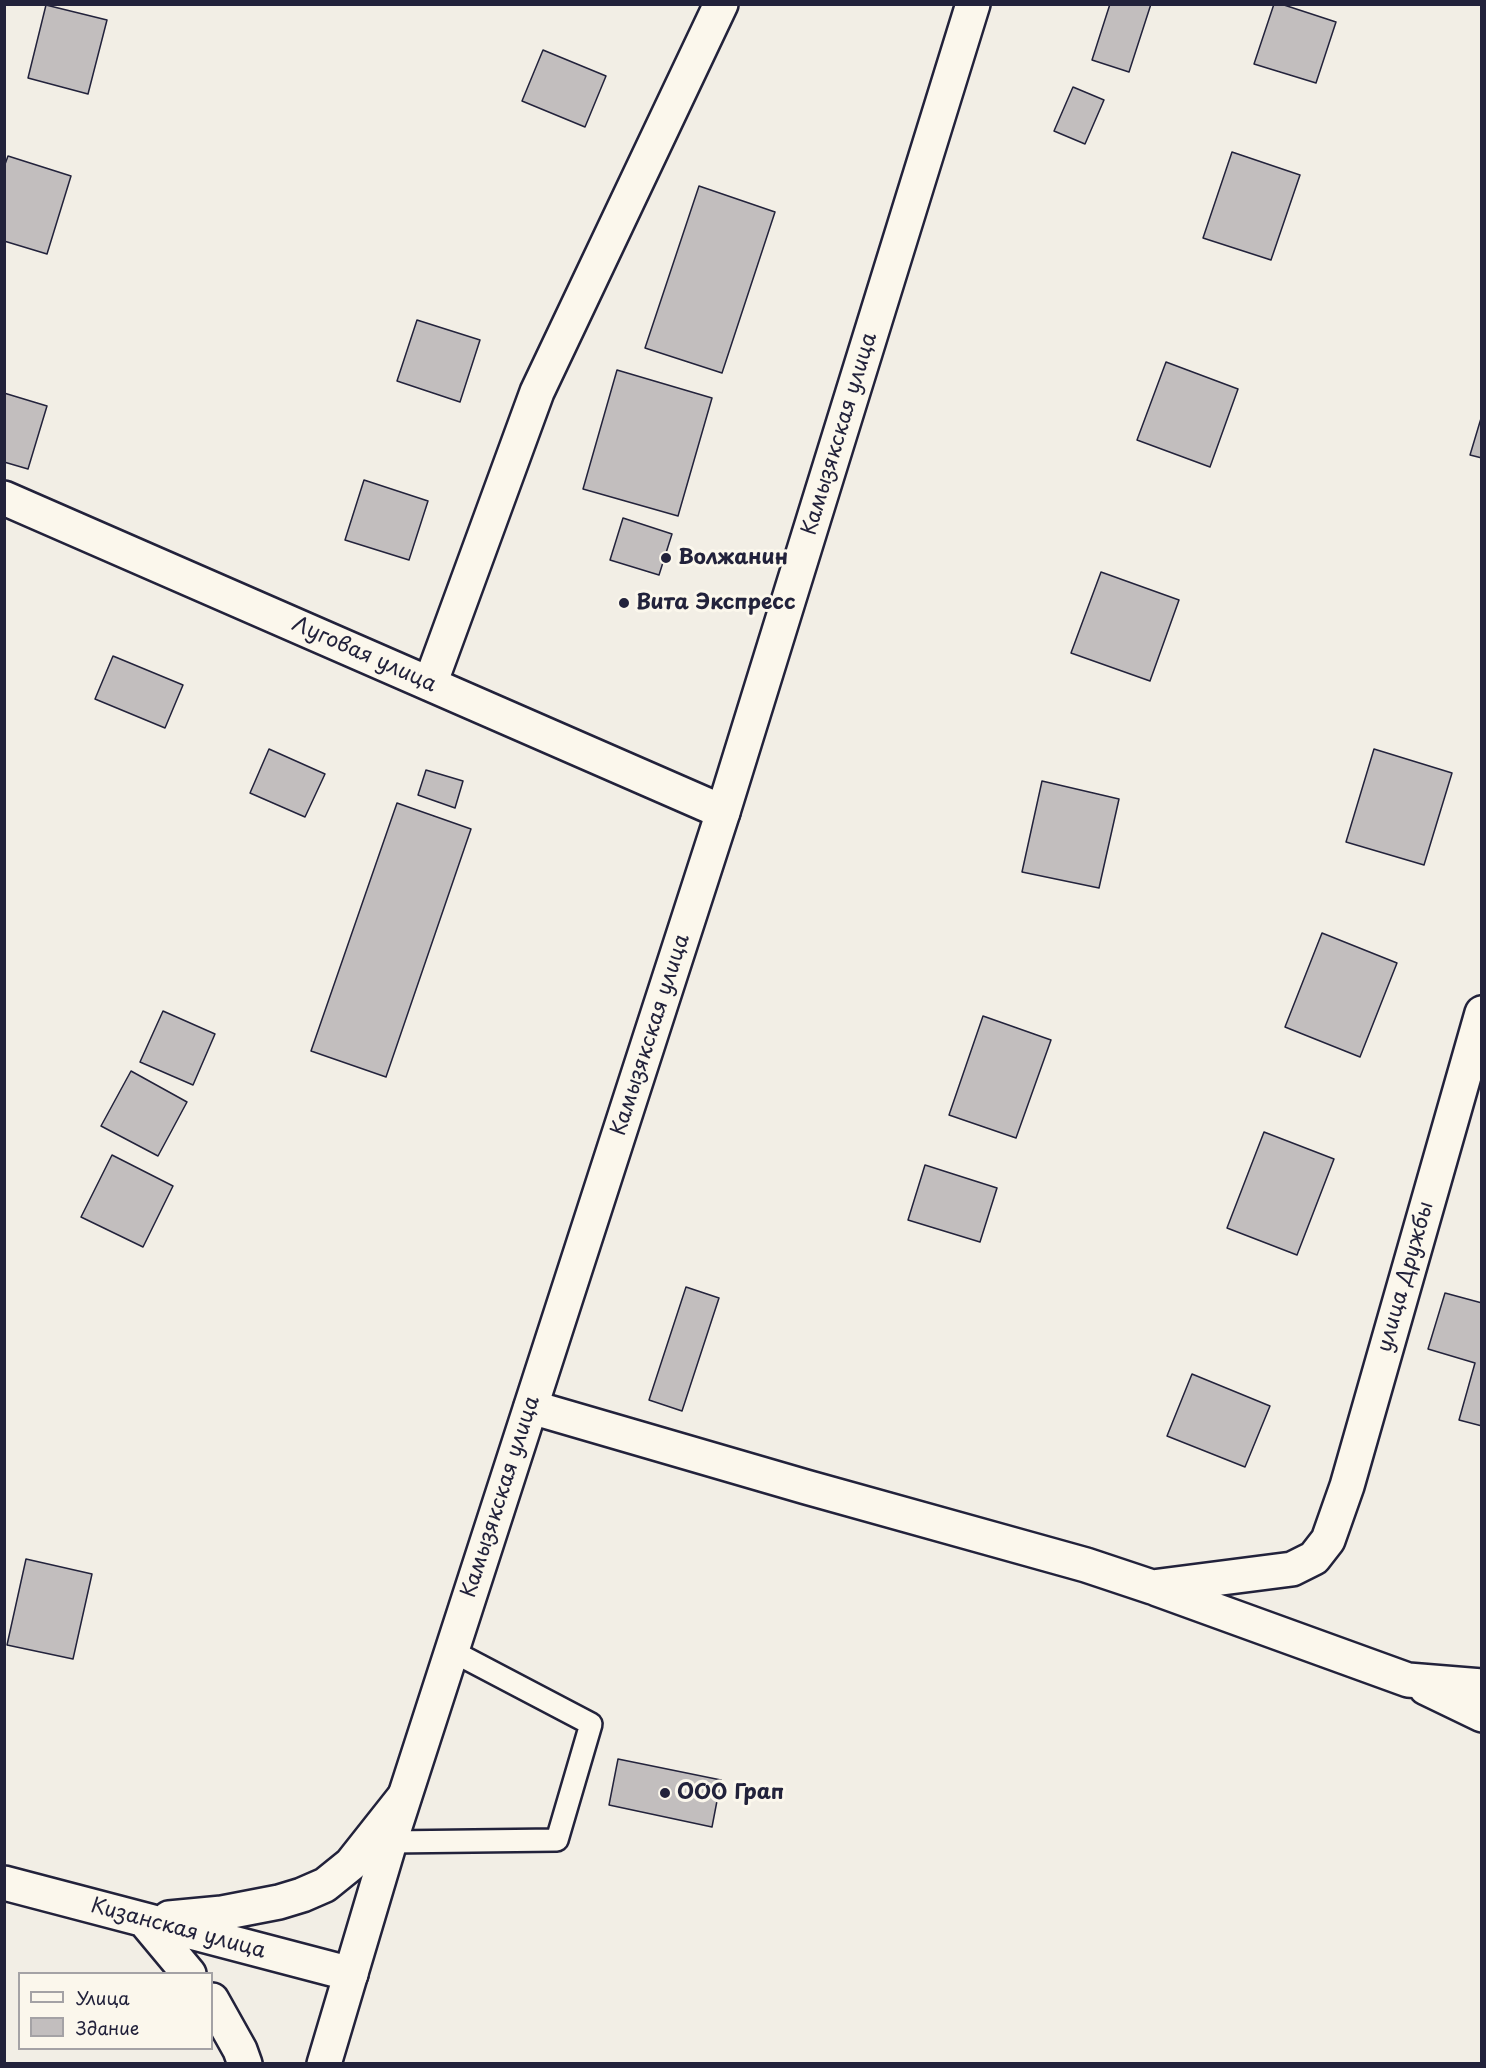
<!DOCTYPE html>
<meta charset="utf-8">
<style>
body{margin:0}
#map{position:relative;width:1486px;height:2068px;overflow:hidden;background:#f2eee5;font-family:"Playpen Sans",sans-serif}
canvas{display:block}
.frame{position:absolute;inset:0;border:6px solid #22223b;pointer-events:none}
.legend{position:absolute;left:18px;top:1972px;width:195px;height:78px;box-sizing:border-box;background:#fbf7ec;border:2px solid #a4a2a5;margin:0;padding:8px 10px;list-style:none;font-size:18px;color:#22223b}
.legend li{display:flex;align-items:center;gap:12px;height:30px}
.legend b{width:30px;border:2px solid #a4a2a5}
</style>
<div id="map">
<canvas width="1486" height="2068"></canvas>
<div class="frame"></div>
<ul class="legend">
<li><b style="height:8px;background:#fbf7ec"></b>Улица</li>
<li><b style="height:16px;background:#c2bebe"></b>Здание</li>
</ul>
</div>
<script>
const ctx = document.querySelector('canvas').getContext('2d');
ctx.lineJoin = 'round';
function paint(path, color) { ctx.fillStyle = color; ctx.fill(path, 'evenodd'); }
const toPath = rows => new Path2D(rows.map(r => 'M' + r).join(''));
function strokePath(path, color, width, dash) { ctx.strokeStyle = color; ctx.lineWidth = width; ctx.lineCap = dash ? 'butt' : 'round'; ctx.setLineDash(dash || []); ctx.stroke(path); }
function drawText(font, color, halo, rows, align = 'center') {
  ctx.font = font + ' "Playpen Sans",sans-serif'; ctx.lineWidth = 6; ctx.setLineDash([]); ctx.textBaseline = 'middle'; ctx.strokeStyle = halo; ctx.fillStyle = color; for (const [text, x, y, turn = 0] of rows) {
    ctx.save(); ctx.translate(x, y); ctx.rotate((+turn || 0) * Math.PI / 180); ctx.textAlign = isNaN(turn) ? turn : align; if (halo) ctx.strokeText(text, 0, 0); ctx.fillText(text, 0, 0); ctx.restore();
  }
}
const building = toPath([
 [1110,4,1151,4,1129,72,1092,60,1110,4],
 [1274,4,1281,4,1336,22,1316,83,1254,64,1274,4],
 [46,5,107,20,88,94,28,78,46,5],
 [543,50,606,76,585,127,522,101,543,50],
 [1073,87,1104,100,1085,144,1054,131,1073,87],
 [1232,152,1300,175,1271,260,1203,238,1232,152],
 [8,156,71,176,47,254,4,241,4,167,8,156],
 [699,186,775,212,722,373,645,348,699,186],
 [417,320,480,340,460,402,397,381,417,320],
 [1166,362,1238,389,1210,467,1137,440,1166,362],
 [617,370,712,398,678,516,583,489,617,370],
 [4,393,47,406,28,469,4,462,4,393],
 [1482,415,1482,458,1470,455,1482,415],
 [364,480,428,501,409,560,345,540,364,480],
 [623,518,672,534,659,575,610,560,623,518],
 [1101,572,1179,600,1150,681,1071,653,1101,572],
 [113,656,183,685,165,728,95,699,113,656],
 [269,749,325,774,305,817,250,793,269,749],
 [1374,749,1452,773,1424,865,1346,842,1374,749],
 [426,770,463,781,455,808,418,795,426,770],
 [1042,781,1119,799,1099,888,1022,872,1042,781],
 [397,803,471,829,386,1077,311,1051,397,803],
 [1322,933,1397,963,1360,1057,1285,1027,1322,933],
 [163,1011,215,1034,193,1085,140,1062,163,1011],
 [983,1016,1051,1040,1016,1138,949,1115,983,1016],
 [131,1071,187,1102,158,1156,101,1126,131,1071],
 [1264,1132,1334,1159,1297,1255,1227,1228,1264,1132],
 [112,1155,173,1186,143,1247,81,1217,112,1155],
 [925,1165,997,1188,980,1242,908,1220,925,1165],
 [686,1287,719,1298,682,1411,649,1400,686,1287],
 [1445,1293,1482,1303,1482,1426,1459,1420,1475,1363,1428,1349,1445,1293],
 [1192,1374,1270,1406,1245,1467,1167,1436,1192,1374],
 [26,1559,92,1574,73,1659,7,1645,26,1559],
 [618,1759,721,1780,712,1827,609,1805,618,1759]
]);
paint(building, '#c2bebe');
strokePath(building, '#22223b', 1.5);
const service = toPath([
 [390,1842,557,1840,591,1724,452,1651]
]);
const minor = toPath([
 [4,498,723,812],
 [430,684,537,392,721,4],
 [531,1407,806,1487,1086,1565,1152,1587,1292,1569,1314,1558,1328,1540,1347,1486,1482,1013],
 [1157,1589,1408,1680,1482,1686],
 [1426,1688,1482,1715]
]);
const tertiary = toPath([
 [4,1883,351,1974],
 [169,1918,222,1913,279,1902,302,1895,325,1885,351,1864,404,1797],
 [144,1920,189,1974],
 [212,2000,240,2050,245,2064]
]);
const secondary = toPath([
 [324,2064,390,1842,723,812,973,4]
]);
strokePath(service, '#22223b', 26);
strokePath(minor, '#22223b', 38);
strokePath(tertiary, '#22223b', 38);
strokePath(secondary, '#22223b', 38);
strokePath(service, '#fbf7ec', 21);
strokePath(minor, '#fbf7ec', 33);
strokePath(tertiary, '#fbf7ec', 33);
strokePath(secondary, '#fbf7ec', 33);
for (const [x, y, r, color] of [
 [666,558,6,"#22223b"],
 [624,603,6,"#22223b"],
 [665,1793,6,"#22223b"]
]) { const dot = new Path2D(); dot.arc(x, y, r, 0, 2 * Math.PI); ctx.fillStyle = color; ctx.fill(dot); strokePath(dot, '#fbf7ec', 2); }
drawText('21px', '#22223b', '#fbf7ec', [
 ["Камызякская улица",840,434,-73],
 ["Луговая улица",364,655,24],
 ["Камызякская улица",651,1035,-72],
 ["улица Дружбы",1406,1277,-74],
 ["Камызякская улица",501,1497,-72],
 ["Кизанская улица",178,1929,15]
]);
drawText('bold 21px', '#22223b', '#fbf7ec', [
 ["Волжанин",678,558],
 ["Вита Экспресс",636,603],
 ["ООО Грап",677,1793]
], 'left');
</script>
